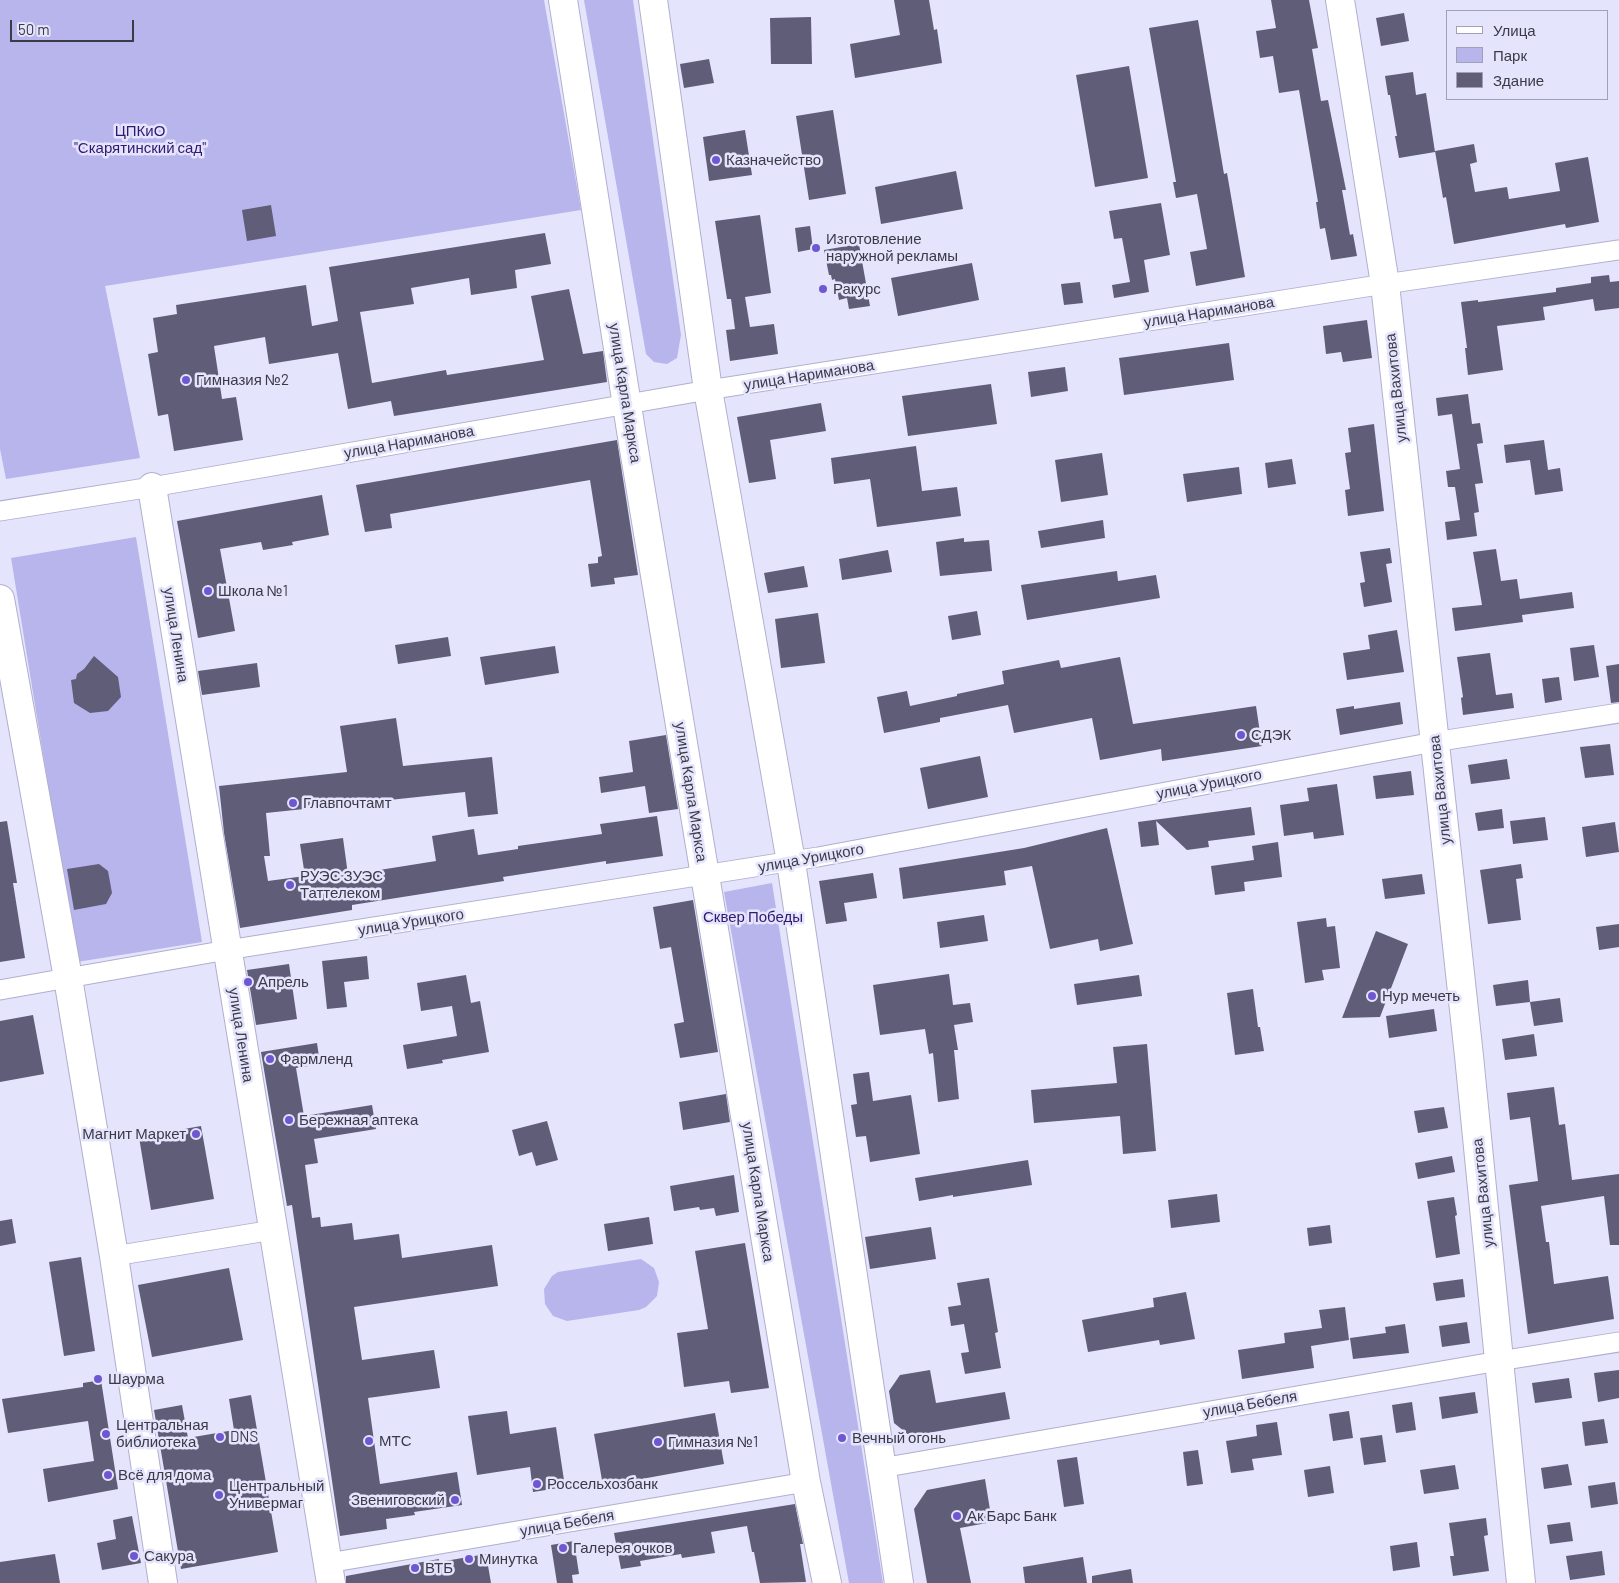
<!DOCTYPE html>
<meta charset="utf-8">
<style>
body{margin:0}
#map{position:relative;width:1619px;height:1583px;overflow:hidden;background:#e5e4fd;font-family:Barlow,sans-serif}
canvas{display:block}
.legend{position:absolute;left:1446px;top:10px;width:162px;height:90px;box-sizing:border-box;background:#e5e4fd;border:1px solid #a1a0b4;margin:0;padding:6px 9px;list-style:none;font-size:15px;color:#3b3a46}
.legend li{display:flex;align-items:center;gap:10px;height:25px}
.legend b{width:25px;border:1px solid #a1a0b4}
.scale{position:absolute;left:10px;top:20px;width:124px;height:22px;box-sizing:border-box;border:2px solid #3b3a46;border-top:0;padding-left:6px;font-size:15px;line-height:18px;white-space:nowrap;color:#3b3a46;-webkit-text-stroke:4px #e5e4fd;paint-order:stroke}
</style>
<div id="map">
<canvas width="1619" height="1583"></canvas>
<ul class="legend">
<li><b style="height:6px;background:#fff"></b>Улица</li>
<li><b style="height:14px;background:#b8b5ec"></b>Парк</li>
<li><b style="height:14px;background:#5f5d78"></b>Здание</li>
</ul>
<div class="scale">50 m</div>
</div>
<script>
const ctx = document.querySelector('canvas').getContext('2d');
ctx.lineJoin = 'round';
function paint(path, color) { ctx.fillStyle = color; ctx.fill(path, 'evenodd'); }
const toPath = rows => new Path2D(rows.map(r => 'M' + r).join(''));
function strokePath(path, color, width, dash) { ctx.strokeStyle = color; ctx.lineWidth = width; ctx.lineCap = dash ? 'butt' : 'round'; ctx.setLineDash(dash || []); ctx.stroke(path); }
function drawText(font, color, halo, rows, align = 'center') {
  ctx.font = font + ' Barlow,sans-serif'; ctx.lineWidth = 5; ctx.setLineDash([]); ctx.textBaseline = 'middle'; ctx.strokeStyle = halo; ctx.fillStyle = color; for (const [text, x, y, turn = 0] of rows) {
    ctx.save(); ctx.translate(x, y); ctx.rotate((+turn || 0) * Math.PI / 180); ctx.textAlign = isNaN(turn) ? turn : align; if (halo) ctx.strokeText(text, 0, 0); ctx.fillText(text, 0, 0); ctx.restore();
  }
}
paint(toPath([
 [0,0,544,0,581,210,105,286,140,458,6,479,0,449],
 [584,0,633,0,681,335,677,358,667,364,654,362,646,354],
 [136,537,202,942,77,962,11,558],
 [772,883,883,1583,849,1583,724,892],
 [641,1259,654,1268,659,1282,657,1296,646,1307,639,1310,567,1321,553,1316,545,1304,544,1289,552,1276,558,1272]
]), '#b8b5ec');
paint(toPath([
 [894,0,929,0,934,30,937,29,942,63,855,78,850,44,900,35],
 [1271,0,1309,0,1318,48,1312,49,1321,101,1328,100,1346,190,1342,190,1350,235,1353,234,1357,256,1331,260,1325,228,1320,229,1316,202,1318,202,1299,90,1279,93,1273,56,1260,58,1256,31,1276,28],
 [1404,13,1409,41,1381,46,1376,18],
 [811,17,812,64,771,64,770,18],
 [1198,20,1224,174,1227,173,1245,277,1196,286,1190,252,1207,249,1197,194,1176,198,1173,182,1176,182,1149,28],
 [709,59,714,83,684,88,680,64],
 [1129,66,1148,178,1095,187,1076,75],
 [1413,72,1416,95,1426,93,1435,152,1399,158,1395,136,1397,136,1390,95,1388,95,1385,76],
 [833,110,846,194,809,200,796,116],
 [745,130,752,175,709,181,703,137],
 [1474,144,1477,162,1470,164,1475,192,1507,187,1509,199,1560,191,1555,163,1588,157,1599,222,1566,228,1565,224,1454,244,1446,197,1443,198,1435,151],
 [956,171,963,209,881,224,875,187],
 [1161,203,1170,255,1144,260,1149,292,1114,298,1112,285,1130,282,1122,238,1114,239,1109,211],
 [271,205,276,236,247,241,242,210],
 [760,215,771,293,745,297,750,327,774,324,778,354,730,361,726,330,735,329,731,299,727,299,715,221],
 [810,226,813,249,798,252,795,228],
 [545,233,551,264,515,270,517,288,471,295,469,278,411,288,414,304,360,312,372,383,446,370,447,375,544,360,531,296,569,289,583,354,603,351,607,382,394,416,391,401,348,409,338,353,269,364,265,337,214,346,222,399,236,397,243,440,174,451,168,414,158,416,148,354,158,352,153,318,177,314,176,305,306,285,312,326,338,321,329,267],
 [859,244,870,306,849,309,847,298,839,300,835,279,832,280,831,275,829,275,824,250],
 [972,263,979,300,898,316,891,278],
 [1609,275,1610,282,1619,281,1619,308,1595,311,1593,299,1543,307,1545,320,1497,326,1503,370,1468,375,1465,348,1467,348,1461,302,1478,300,1478,302,1556,292,1556,288,1591,283,1591,277],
 [1080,282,1083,303,1064,305,1061,284],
 [1367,320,1372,358,1343,362,1341,352,1326,354,1323,326],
 [1229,343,1234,380,1124,395,1119,358],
 [1065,367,1068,391,1031,397,1028,372],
 [991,384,997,424,908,436,902,396],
 [1468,394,1472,424,1480,423,1483,443,1477,444,1483,483,1475,484,1479,512,1474,513,1477,536,1447,540,1445,522,1460,520,1455,487,1448,487,1446,471,1460,469,1452,414,1438,416,1436,398],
 [821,403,826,431,770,440,776,479,749,483,737,417],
 [1374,424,1384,511,1348,516,1345,490,1350,489,1345,453,1351,452,1348,428],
 [617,440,638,575,614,578,615,584,591,587,588,564,598,563,598,557,602,556,590,480,390,514,392,528,365,532,356,485],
 [1544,440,1548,470,1560,468,1563,491,1535,495,1530,460,1506,463,1504,445],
 [916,446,922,491,957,487,961,516,877,527,870,479,834,484,831,458],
 [1102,453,1108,495,1061,502,1055,460],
 [1292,459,1296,484,1268,488,1265,463],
 [1239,467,1242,494,1187,502,1183,474],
 [322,495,329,535,292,542,293,545,263,550,261,542,220,549,235,631,198,638,177,521],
 [1103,520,1105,538,1041,548,1038,531],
 [964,538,964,542,989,540,992,571,940,576,936,542],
 [1390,548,1392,563,1386,564,1392,602,1364,607,1360,583,1365,582,1360,552],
 [1496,549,1501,581,1517,579,1520,599,1572,592,1574,608,1522,615,1523,622,1455,631,1452,608,1482,605,1473,552],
 [888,550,892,572,842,580,839,559],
 [804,566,808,587,768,593,764,573],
 [1117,571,1118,581,1156,575,1160,598,1027,620,1021,585],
 [977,611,981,635,952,640,948,616],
 [818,613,825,663,781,668,775,619],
 [1397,630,1404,672,1347,680,1343,653,1370,649,1368,635],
 [448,637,451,656,398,664,395,645],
 [1594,645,1599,677,1574,681,1570,648],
 [555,646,559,673,485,685,480,657],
 [1490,653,1496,695,1512,693,1514,708,1463,715,1461,698,1463,697,1457,657],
 [94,656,118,677,121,697,108,711,90,713,74,703,71,680,76,679,77,674,84,669],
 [1120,657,1133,724,1256,706,1262,746,1162,761,1161,749,1100,760,1092,718,1014,733,1008,705,940,718,940,722,884,733,877,697,907,691,910,706,957,696,957,694,1004,684,1002,671,1059,660,1061,668],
 [257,663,260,687,202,695,198,671],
 [1619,664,1619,702,1611,703,1606,666],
 [1559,677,1562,700,1545,703,1542,679],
 [1400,702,1403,724,1340,735,1336,709,1354,706,1354,709],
 [396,718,403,766,492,757,498,814,468,817,465,792,266,813,270,856,264,856,268,881,305,876,300,844,343,838,348,875,436,861,432,836,474,829,478,855,518,849,518,846,602,834,600,824,657,816,663,856,606,864,606,861,503,877,504,881,352,905,352,910,240,928,224,833,219,786,347,772,340,726],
 [666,735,678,809,649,813,645,786,601,793,599,777,633,772,629,741],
 [1610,744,1614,775,1585,778,1580,747],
 [980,756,988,797,928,809,920,768],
 [1507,759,1510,779,1471,784,1468,765],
 [1411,771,1414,795,1376,799,1373,776],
 [1337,784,1344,835,1314,839,1313,832,1284,836,1280,805,1309,801,1307,788],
 [1251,807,1255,835,1208,841,1209,847,1187,850,1156,821,1159,845,1141,847,1138,822],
 [1502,809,1504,828,1478,831,1475,813],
 [1545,817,1548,840,1513,844,1510,821],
 [7,821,17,883,13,883,25,958,0,962,0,822],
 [1615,822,1619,852,1586,857,1582,827],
 [1107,828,1133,944,1100,951,1098,939,1050,949,1032,866,1004,871,1006,885,903,899,899,868,1024,848],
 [1278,842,1282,877,1244,882,1245,891,1215,895,1211,866,1254,860,1252,846],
 [99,864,108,871,112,893,106,904,74,910,67,869],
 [1521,864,1523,878,1516,879,1521,920,1488,924,1480,870],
 [873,873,877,898,844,903,847,921,826,924,819,881],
 [1422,874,1425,894,1385,899,1382,879],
 [693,900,718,1052,680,1058,674,1024,684,1022,671,947,660,949,653,907],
 [984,915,988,941,940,948,937,922],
 [1326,918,1327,927,1335,926,1340,968,1322,970,1324,980,1305,983,1297,922],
 [1619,924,1619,947,1599,950,1596,927],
 [1376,931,1408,944,1380,1017,1342,1018],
 [367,956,369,979,344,982,347,1007,327,1009,322,961],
 [289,964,297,1019,256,1025,247,970],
 [949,974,953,1005,970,1003,973,1022,954,1025,958,1050,954,1050,959,1099,938,1102,933,1053,929,1054,925,1029,880,1035,873,985],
 [466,975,471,1003,480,1001,489,1052,442,1060,443,1063,407,1069,403,1045,457,1036,452,1006,421,1011,417,983],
 [1139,975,1142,996,1077,1005,1074,984],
 [1528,980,1530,1002,1496,1006,1493,985],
 [1253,989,1258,1027,1260,1027,1264,1051,1235,1055,1227,993],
 [1560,998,1563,1022,1534,1026,1530,1002],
 [1434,1009,1437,1031,1389,1038,1386,1016],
 [33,1015,44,1074,0,1082,0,1021],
 [1534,1034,1537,1056,1505,1060,1502,1039],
 [317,1043,320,1064,296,1068,304,1116,372,1105,376,1129,314,1139,318,1163,305,1165,312,1218,320,1217,321,1227,352,1223,354,1240,399,1234,402,1258,492,1245,498,1286,354,1307,362,1360,434,1350,440,1388,368,1398,380,1484,457,1472,462,1505,414,1512,415,1515,386,1519,387,1529,340,1536,292,1205,287,1206,261,1052],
 [1147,1044,1156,1151,1123,1154,1120,1116,1034,1123,1031,1090,1117,1083,1113,1047],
 [869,1072,873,1101,911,1095,920,1154,870,1162,866,1136,856,1137,851,1105,857,1104,853,1074],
 [1554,1087,1559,1125,1565,1124,1572,1180,1619,1174,1619,1245,1610,1245,1604,1196,1541,1206,1546,1242,1549,1242,1554,1284,1608,1276,1614,1319,1528,1334,1509,1185,1538,1181,1530,1117,1510,1120,1507,1093],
 [726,1094,730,1122,683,1130,679,1102],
 [1444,1107,1448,1128,1418,1133,1414,1111],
 [547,1121,558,1160,536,1166,532,1152,519,1156,512,1130],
 [201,1126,214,1199,151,1210,139,1137],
 [1452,1156,1455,1172,1418,1179,1415,1163],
 [1028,1160,1032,1185,953,1197,953,1195,919,1201,915,1178],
 [734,1175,739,1212,716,1216,714,1208,700,1210,699,1207,674,1211,670,1186],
 [1217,1194,1220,1222,1171,1228,1168,1200],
 [1454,1197,1457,1215,1455,1216,1460,1254,1436,1258,1427,1201],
 [649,1217,653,1244,608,1251,604,1224],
 [12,1219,16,1243,0,1246,0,1221],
 [1330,1225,1332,1243,1309,1246,1307,1228],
 [931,1227,936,1259,870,1269,865,1237],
 [745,1243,769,1388,731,1393,729,1381,684,1387,677,1333,708,1329,695,1251],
 [81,1257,95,1351,64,1356,49,1262],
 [229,1268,243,1340,152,1357,138,1285],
 [989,1278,998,1332,995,1333,1001,1368,965,1374,961,1353,969,1352,964,1324,951,1326,948,1307,961,1305,957,1283],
 [1463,1279,1465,1297,1436,1301,1433,1283],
 [1186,1292,1195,1339,1160,1345,1159,1340,1088,1352,1082,1320,1154,1307,1153,1298],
 [1345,1307,1349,1340,1311,1346,1314,1368,1242,1379,1238,1350,1285,1343,1284,1333,1322,1328,1319,1310],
 [1467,1322,1470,1343,1442,1347,1439,1326],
 [1405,1324,1409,1353,1353,1359,1350,1338,1386,1333,1385,1327],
 [930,1370,936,1403,1005,1392,1010,1419,910,1436,894,1423,889,1391,900,1375],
 [1619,1370,1619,1398,1598,1402,1594,1373],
 [1569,1378,1572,1398,1535,1403,1532,1383],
 [101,1380,118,1489,48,1502,43,1469,94,1461,88,1421,8,1433,2,1399,83,1387,83,1383],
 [1475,1392,1478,1413,1442,1419,1439,1397],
 [251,1395,278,1552,181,1569,154,1410,182,1405,188,1438,234,1430,229,1399],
 [1412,1402,1416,1430,1396,1433,1392,1405],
 [507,1411,510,1434,556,1427,565,1487,533,1492,530,1467,477,1475,468,1416],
 [1349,1411,1353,1438,1333,1441,1329,1414],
 [715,1413,724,1464,603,1486,594,1434],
 [1604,1419,1608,1443,1585,1446,1582,1422],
 [1277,1422,1282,1455,1252,1459,1254,1470,1231,1473,1226,1441,1257,1436,1256,1425],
 [1382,1435,1386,1462,1364,1465,1360,1438],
 [1198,1450,1203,1484,1187,1486,1183,1452],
 [1077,1457,1084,1504,1064,1507,1057,1460],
 [1568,1464,1572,1485,1544,1489,1541,1468],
 [1455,1465,1459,1489,1424,1494,1420,1470],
 [1330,1466,1334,1493,1308,1497,1304,1470],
 [985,1479,992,1522,960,1528,971,1583,927,1583,914,1509,927,1490],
 [1615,1482,1618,1504,1591,1508,1588,1486],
 [795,1504,803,1544,800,1544,806,1582,760,1583,754,1552,752,1552,747,1526,711,1532,715,1553,682,1558,681,1554,640,1561,641,1566,621,1569,614,1533],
 [132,1516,141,1563,102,1570,97,1543,116,1539,113,1520],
 [1486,1518,1488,1535,1484,1536,1489,1571,1453,1576,1450,1556,1454,1556,1449,1523],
 [1570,1522,1573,1541,1550,1544,1547,1525],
 [574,1541,579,1574,572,1575,573,1583,557,1583,551,1545],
 [1417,1542,1420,1567,1393,1571,1390,1546],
 [1602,1551,1605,1575,1570,1580,1566,1556],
 [55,1554,60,1583,0,1583,0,1562],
 [486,1554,491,1583,346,1583,346,1576,439,1559,439,1562],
 [1083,1557,1087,1583,1025,1583,1023,1567],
 [1131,1569,1133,1583,1092,1583,1092,1576]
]), '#5f5d78');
const street = toPath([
 [0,511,152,487,708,390,1385,284,1619,250],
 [0,990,227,950,818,857,1434,742,1619,713],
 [114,1256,273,1230],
 [881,1468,1499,1361,1619,1342],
 [328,1563,806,1482]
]);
const secondary = toPath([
 [563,0,632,437,806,1482,827,1583],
 [653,0,708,390,791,862,899,1583],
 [1340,0,1385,284,1469,1056,1521,1583],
 [152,487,331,1583],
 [0,599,68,978,114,1256,163,1583]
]);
strokePath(street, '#b0afcd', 21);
strokePath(secondary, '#b0afcd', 30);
strokePath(street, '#fff', 19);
strokePath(secondary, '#fff', 28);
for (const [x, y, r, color] of [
 [716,160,5,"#6e57d1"],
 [816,248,5,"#6e57d1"],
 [823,289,5,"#6e57d1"],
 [186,380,5,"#6e57d1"],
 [208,591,5,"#6e57d1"],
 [1241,735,5,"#6e57d1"],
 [293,803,5,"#6e57d1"],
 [290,885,5,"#6e57d1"],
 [248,982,5,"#6e57d1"],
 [1372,996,5,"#6e57d1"],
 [270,1059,5,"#6e57d1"],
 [289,1120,5,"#6e57d1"],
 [196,1134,5,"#6e57d1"],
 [98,1379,5,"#6e57d1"],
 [106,1434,5,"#6e57d1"],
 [220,1437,5,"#6e57d1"],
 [842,1438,5,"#6e57d1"],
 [369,1441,5,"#6e57d1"],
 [658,1442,5,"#6e57d1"],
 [108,1475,5,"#6e57d1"],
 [537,1484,5,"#6e57d1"],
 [219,1495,5,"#6e57d1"],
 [455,1500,5,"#6e57d1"],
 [957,1516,5,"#6e57d1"],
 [563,1548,5,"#6e57d1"],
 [134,1556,5,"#6e57d1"],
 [469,1559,5,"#6e57d1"],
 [415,1568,5,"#6e57d1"]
]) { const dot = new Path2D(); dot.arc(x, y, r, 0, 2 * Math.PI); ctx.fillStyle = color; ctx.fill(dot); strokePath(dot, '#e5e4fd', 2); }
drawText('15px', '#311871', '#e5e4fd', [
 ["ЦПКиО",140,131],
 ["\"Скарятинский сад\"",140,148],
 ["Сквер Победы",753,917]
]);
drawText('15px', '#3b3a46', '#e5e4fd', [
 ["Казначейство",726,160],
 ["Изготовление",826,239],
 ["наружной рекламы",826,256],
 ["Ракурс",833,289],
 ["Гимназия №2",196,380],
 ["Школа №1",218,591],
 ["СДЭК",1251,735],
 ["Главпочтамт",303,803],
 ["РУЭС ЗУЭС",300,876],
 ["Таттелеком",300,893],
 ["Апрель",258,982],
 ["Нур мечеть",1382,996],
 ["Фармленд",280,1059],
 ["Бережная аптека",299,1120],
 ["Магнит Маркет",186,1134,"right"],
 ["Шаурма",108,1379],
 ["Центральная",116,1425],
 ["библиотека",116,1442],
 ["DNS",230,1437],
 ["Вечный огонь",852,1438],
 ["МТС",379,1441],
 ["Гимназия №1",668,1442],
 ["Всё для дома",118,1475],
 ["Россельхозбанк",547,1484],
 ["Центральный",229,1486],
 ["Универмаг",229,1503],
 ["Звениговский",445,1500,"right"],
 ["Ак Барс Банк",967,1516],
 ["Галерея очков",573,1548],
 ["Сакура",144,1556],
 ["Минутка",479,1559],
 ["ВТБ",425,1568]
], 'left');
drawText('15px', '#3b3a46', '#e5e4fd', [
 ["улица Нариманова",1209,312,-9],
 ["улица Нариманова",809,375,-9],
 ["улица Вахитова",1396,388,-96],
 ["улица Карла Маркса",625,393,81],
 ["улица Нариманова",409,442,-10],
 ["улица Ленина",176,635,81],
 ["улица Урицкого",1209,784,-11],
 ["улица Вахитова",1440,790,-96],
 ["улица Карла Маркса",691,792,81],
 ["улица Урицкого",811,858,-10],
 ["улица Урицкого",411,922,-9],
 ["улица Ленина",241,1035,81],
 ["улица Карла Маркса",758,1192,81],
 ["улица Вахитова",1483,1193,-96],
 ["улица Бебеля",1250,1404,-10],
 ["улица Бебеля",567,1523,-10]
]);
</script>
